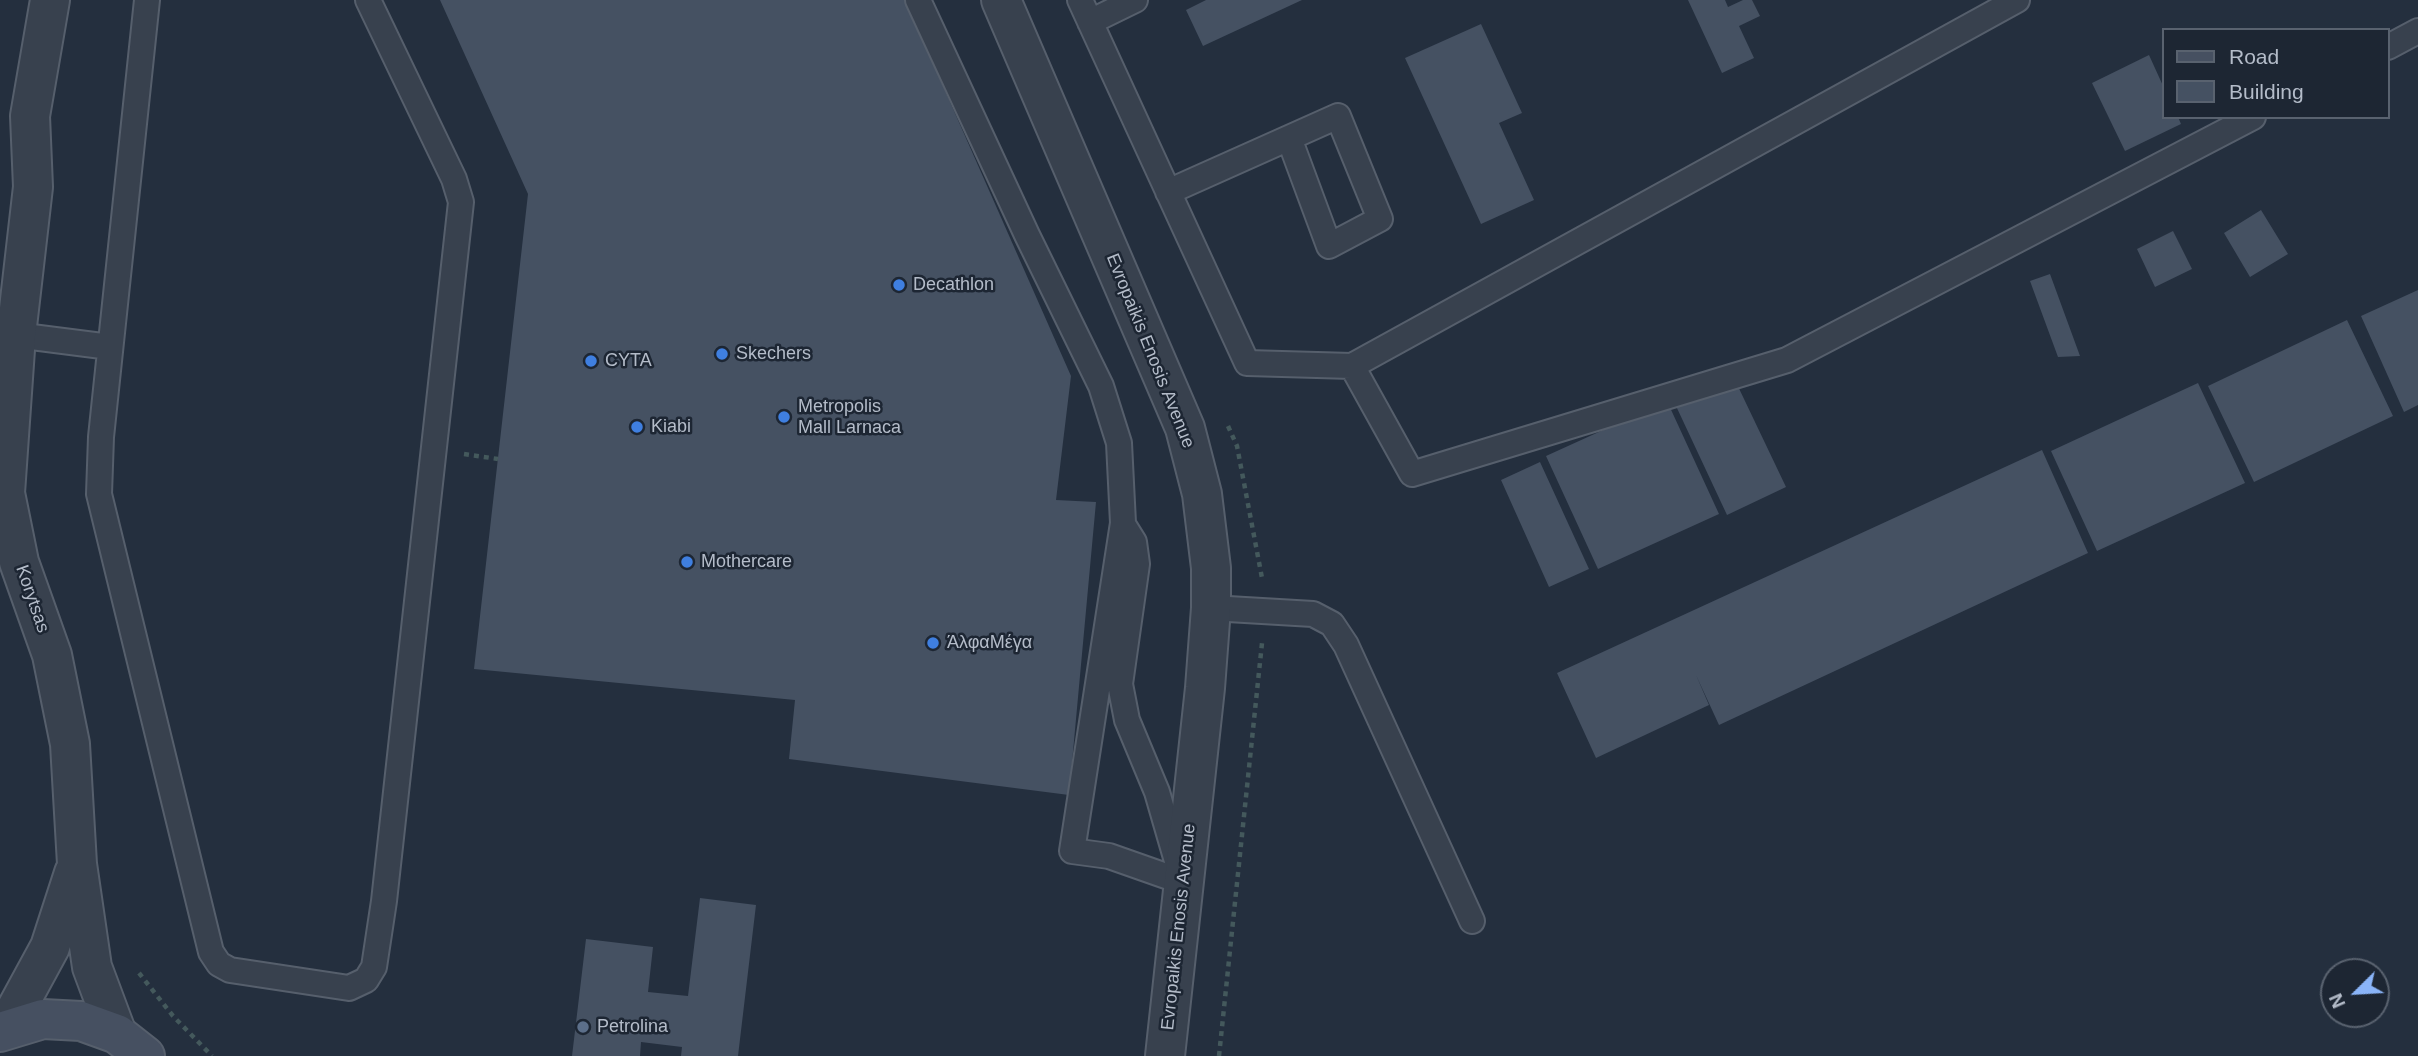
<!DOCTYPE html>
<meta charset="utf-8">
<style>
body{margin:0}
#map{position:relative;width:2418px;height:1056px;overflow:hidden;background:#242f3e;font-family:Helvetica,sans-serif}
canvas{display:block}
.legend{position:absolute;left:2162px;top:28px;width:228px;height:91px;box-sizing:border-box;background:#1d2633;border:2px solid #59626f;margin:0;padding:9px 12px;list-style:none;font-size:21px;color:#b4bcc9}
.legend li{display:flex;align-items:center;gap:14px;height:35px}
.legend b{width:35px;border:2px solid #59626f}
.north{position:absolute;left:2320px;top:958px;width:70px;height:70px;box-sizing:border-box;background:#1d2633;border:2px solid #59626f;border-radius:50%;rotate:246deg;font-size:19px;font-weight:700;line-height:28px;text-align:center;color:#b4bcc9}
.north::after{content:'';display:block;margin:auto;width:24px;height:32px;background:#8ab4f8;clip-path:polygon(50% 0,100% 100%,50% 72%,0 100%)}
</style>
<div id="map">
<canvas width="2418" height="1056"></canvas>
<ul class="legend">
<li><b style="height:9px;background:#465061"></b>Road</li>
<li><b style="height:19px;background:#455162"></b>Building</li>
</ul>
<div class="north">N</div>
</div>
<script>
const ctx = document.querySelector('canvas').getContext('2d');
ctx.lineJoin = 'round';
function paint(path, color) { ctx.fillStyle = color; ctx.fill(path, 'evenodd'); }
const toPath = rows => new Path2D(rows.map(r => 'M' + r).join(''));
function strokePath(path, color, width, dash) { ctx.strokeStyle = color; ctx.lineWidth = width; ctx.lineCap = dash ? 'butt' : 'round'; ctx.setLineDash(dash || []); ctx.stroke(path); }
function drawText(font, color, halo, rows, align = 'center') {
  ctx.font = font + ' Helvetica,sans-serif'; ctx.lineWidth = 5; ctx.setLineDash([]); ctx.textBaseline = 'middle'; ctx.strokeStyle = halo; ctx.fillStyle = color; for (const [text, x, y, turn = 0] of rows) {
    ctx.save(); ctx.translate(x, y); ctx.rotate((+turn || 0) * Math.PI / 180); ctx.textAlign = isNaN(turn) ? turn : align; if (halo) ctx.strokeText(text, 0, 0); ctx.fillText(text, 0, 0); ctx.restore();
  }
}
paint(toPath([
 [440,0,905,0,1071,376,1056,500,1096,502,1069,795,789,759,795,700,474,669,528,194],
 [1206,0,1302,0,1203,46,1186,10],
 [1688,0,1725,0,1728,7,1743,0,1752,0,1760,16,1739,26,1754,58,1722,73],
 [1481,24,1522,113,1499,123,1534,200,1481,224,1405,58],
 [2149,55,2164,88,2164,117,2178,117,2181,124,2125,151,2092,83],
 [2261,210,2288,254,2250,277,2224,233],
 [2173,231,2192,269,2155,287,2137,249],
 [2050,274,2080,356,2058,357,2030,281],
 [2418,290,2418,405,2404,412,2361,316],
 [2347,320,2393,416,2254,482,2208,386],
 [1734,378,1786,487,1727,515,1676,406],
 [2198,383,2245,483,2097,551,2051,451],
 [1667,401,1719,514,1598,569,1546,456],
 [2042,450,2088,553,1719,725,1696,675,1709,705,1596,758,1557,673],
 [1540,462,1589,569,1549,587,1501,480],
 [700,898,756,905,738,1056,681,1056,682,1047,641,1042,640,1056,572,1056,586,939,653,947,648,992,688,996]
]), '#455162');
const service = toPath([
 [147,0,101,437,99,494,211,952,219,964,230,970,349,988,366,980,374,967,384,901,461,202,454,179,368,0],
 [918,0,1027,235,1101,386,1119,443,1123,523,1072,851,1109,856,1183,882],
 [1080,0,1247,363,1352,366,2017,0],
 [1090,22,1135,0],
 [2388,47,2418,31],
 [1168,192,1338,116,1380,219,1329,246,1289,138],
 [16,335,110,347],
 [1352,366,1412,474,1787,360,2253,117],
 [1124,526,1134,542,1137,564,1120,684,1127,720,1157,792,1179,868],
 [1211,608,1313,614,1332,624,1346,645,1472,921]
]);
const minor = toPath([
 [50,0,30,116,33,187,16,335,5,493,19,562,52,655,70,744,77,864,92,967,117,1034],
 [1001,0,1185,428,1202,494,1211,568,1211,608,1205,688,1165,1056],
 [6,1028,50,947,74,873]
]);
const secondary = toPath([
 [0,1032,43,1019,81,1021,117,1034,145,1056]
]);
strokePath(service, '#565f6c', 28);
strokePath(minor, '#565f6c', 42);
strokePath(secondary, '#565f6c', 42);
strokePath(toPath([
 [1228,426,1237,446,1262,578],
 [464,454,498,459],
 [139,973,173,1016,212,1056],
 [1219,1056,1262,643]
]), '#44595c', 4.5, [5, 5]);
strokePath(service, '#38414e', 24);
strokePath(minor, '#38414e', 38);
strokePath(secondary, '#465061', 38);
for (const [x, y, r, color] of [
 [899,285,7,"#3f7fe0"],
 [722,354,7,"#3f7fe0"],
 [591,361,7,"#3f7fe0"],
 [784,417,7,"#3f7fe0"],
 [637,427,7,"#3f7fe0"],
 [687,562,7,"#3f7fe0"],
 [933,643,7,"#3f7fe0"],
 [583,1027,7,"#5c6f8a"]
]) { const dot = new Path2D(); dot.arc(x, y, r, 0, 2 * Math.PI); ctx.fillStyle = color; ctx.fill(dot); strokePath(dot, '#1d2633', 2.5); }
drawText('18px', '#b4bcc9', '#1d2633', [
 ["Decathlon",913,285],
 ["Skechers",736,354],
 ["CYTA",605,361],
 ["Metropolis",798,407],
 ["Mall Larnaca",798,428],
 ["Kiabi",651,427],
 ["Mothercare",701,562],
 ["ΆλφαΜέγα",947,643],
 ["Petrolina",597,1027]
], 'left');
drawText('18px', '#b4bcc9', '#1d2633', [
 ["Evropaikis Enosis Avenue",1150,351,68],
 ["Korytsas",32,599,71],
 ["Evropaikis Enosis Avenue",1179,927,-84]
]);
</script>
